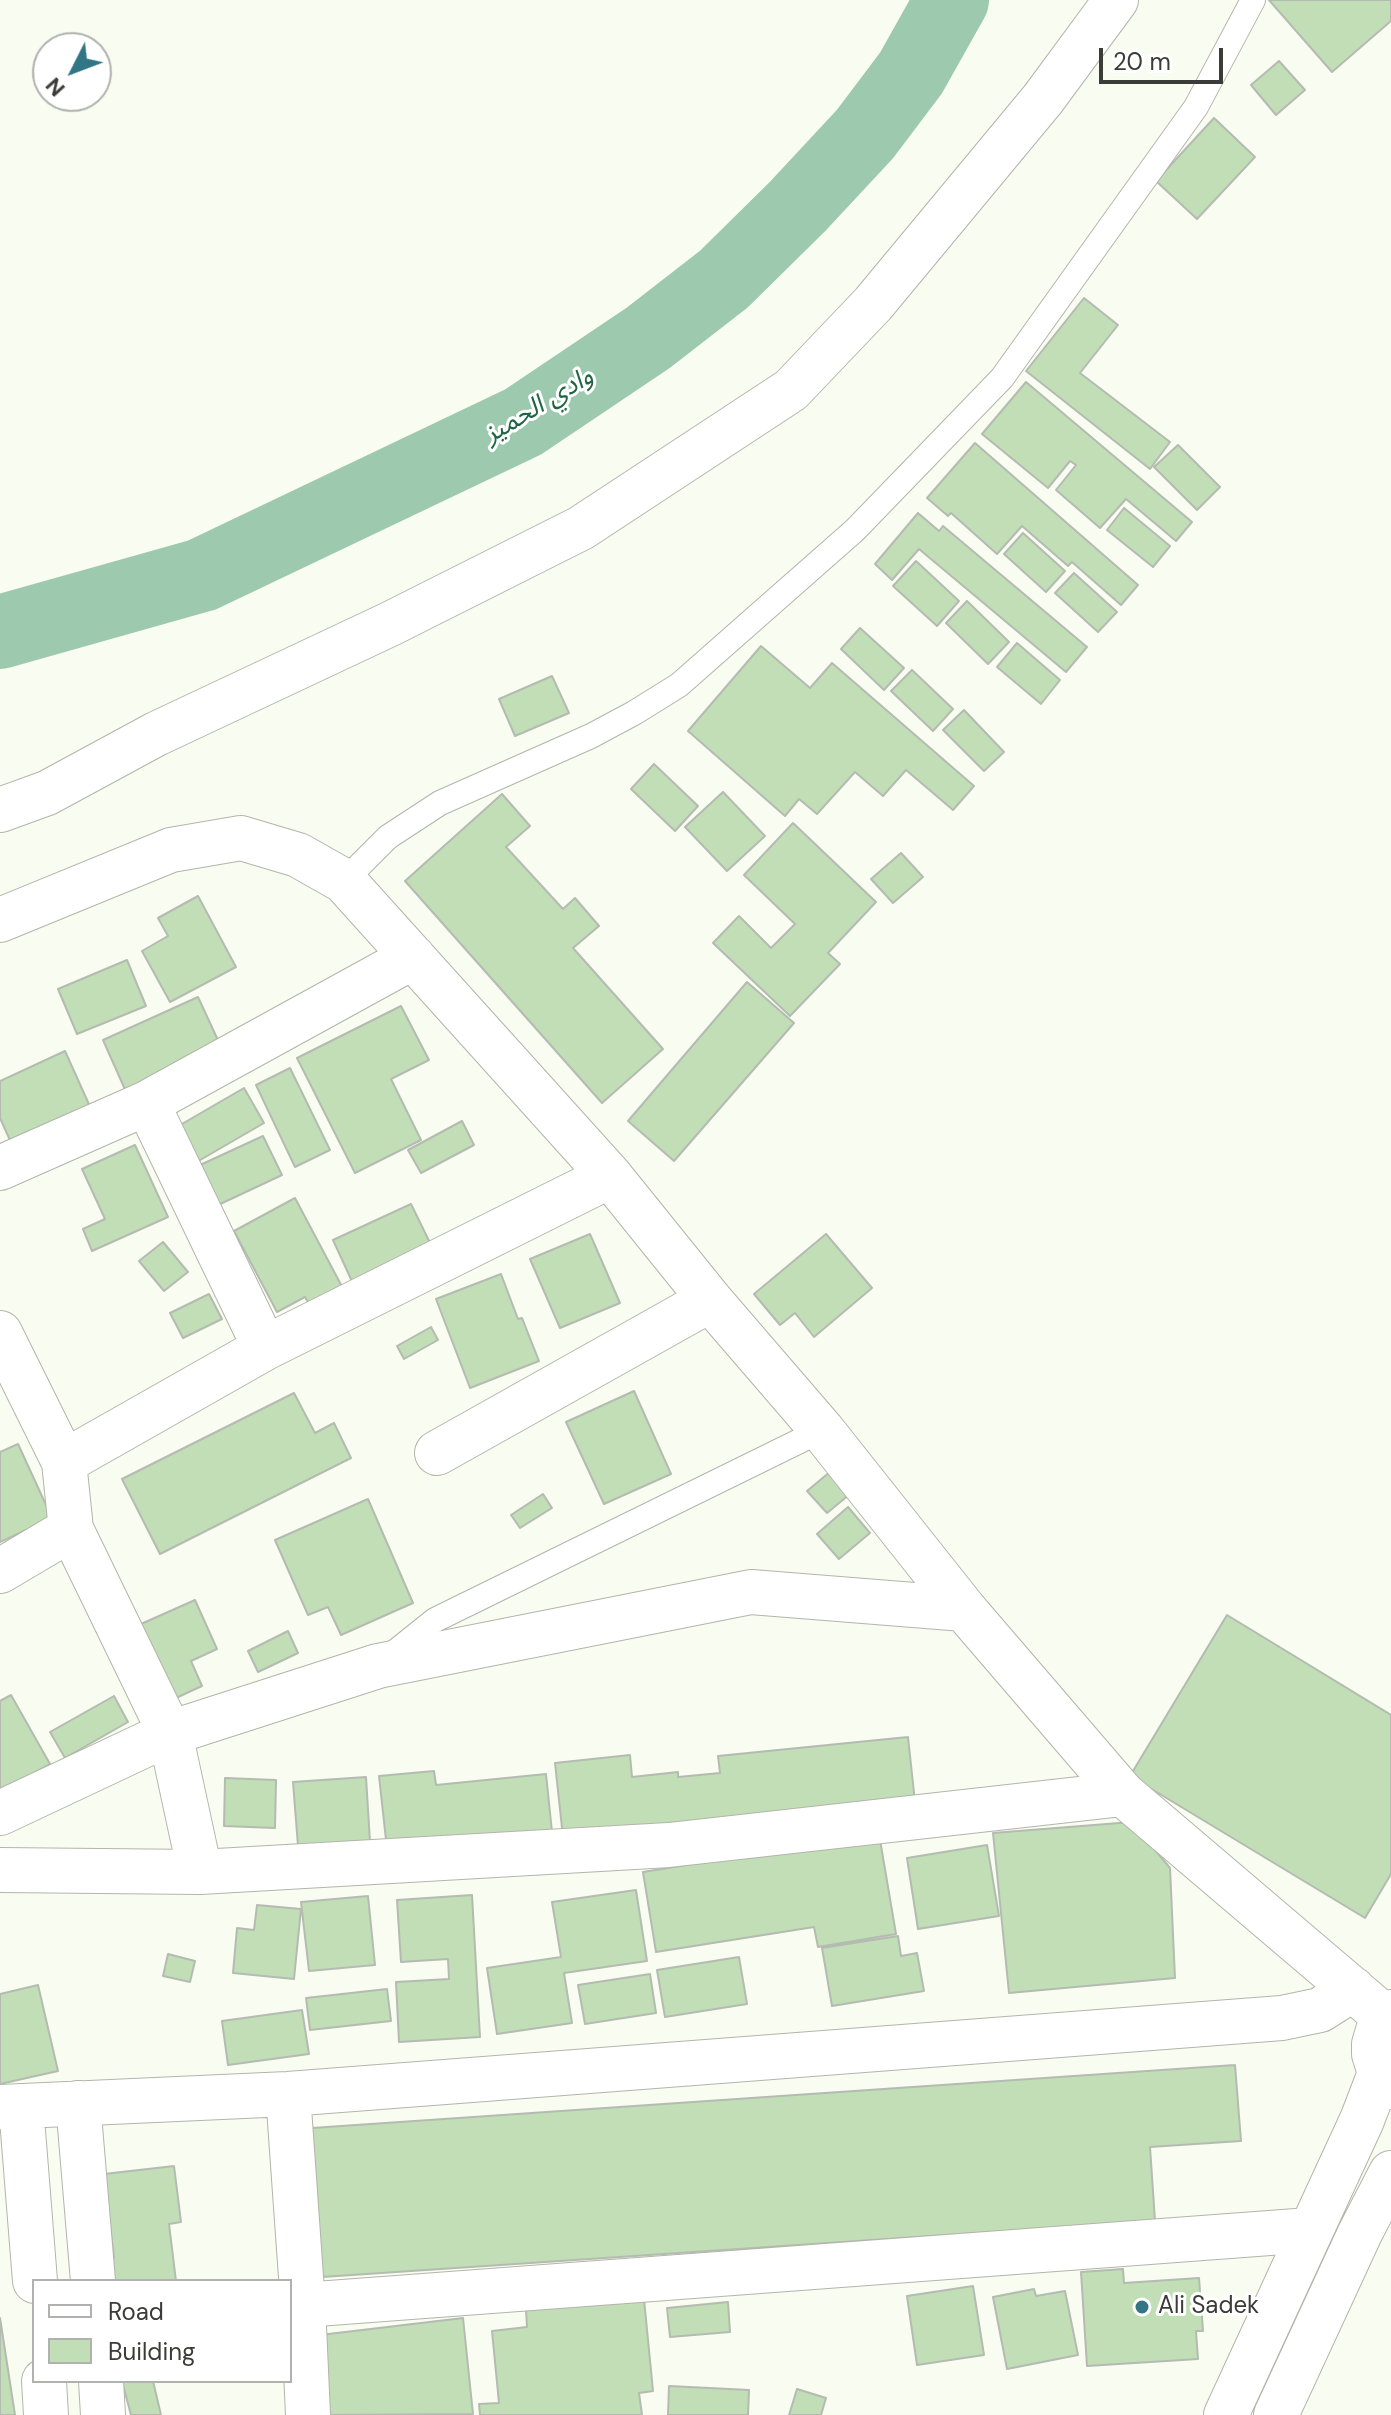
<!DOCTYPE html>
<meta charset="utf-8">
<style>
body{margin:0}
#map{position:relative;width:1391px;height:2415px;overflow:hidden;background:#f9fcf1;font-family:"DM Sans",sans-serif}
canvas{display:block}
.legend{position:absolute;left:32px;top:2279px;width:260px;height:104px;box-sizing:border-box;background:#fff;border:2px solid #b1b1af;margin:0;padding:10px 14px;list-style:none;font-size:24px;color:#3b3c37}
.legend li{display:flex;align-items:center;gap:16px;height:40px}
.legend b{width:40px;border:2px solid #b1b1af}
.north{position:absolute;left:32px;top:32px;width:80px;height:80px;box-sizing:border-box;background:#fff;border:2px solid #b1b1af;border-radius:50%;rotate:228deg;font-size:22px;font-weight:700;line-height:32px;text-align:center;color:#3b3c37}
.north::after{content:'';display:block;margin:auto;width:28px;height:36px;background:#327686;clip-path:polygon(50% 0,100% 100%,50% 72%,0 100%)}
.scale{position:absolute;left:1099px;top:48px;width:124px;height:36px;box-sizing:border-box;border:4px solid #3b3c37;border-top:0;padding-left:10px;font-size:24px;line-height:28px;white-space:nowrap;color:#3b3c37;-webkit-text-stroke:6px #fff;paint-order:stroke}
</style>
<div id="map">
<canvas width="1391" height="2415"></canvas>
<ul class="legend">
<li><b style="height:10px;background:#fff"></b>Road</li>
<li><b style="height:22px;background:#c1deb7"></b>Building</li>
</ul>
<div class="north">N</div>
<div class="scale">20 m</div>
</div>
<script>
const ctx = document.querySelector('canvas').getContext('2d');
ctx.lineJoin = 'round';
const toPath = rows => new Path2D(rows.map(r => 'M' + r).join(''));
function strokePath(path, color, width, dash) { ctx.strokeStyle = color; ctx.lineWidth = width; ctx.lineCap = dash ? 'butt' : 'round'; ctx.setLineDash(dash || []); ctx.stroke(path); }
function paint(path, color) { ctx.fillStyle = color; ctx.fill(path, 'evenodd'); }
function drawText(font, color, halo, rows, align = 'center') {
  ctx.font = font + ' "DM Sans","Noto Sans Arabic",sans-serif'; ctx.lineWidth = 6; ctx.setLineDash([]); ctx.textBaseline = 'middle'; ctx.strokeStyle = halo; ctx.fillStyle = color; for (const [text, x, y, turn = 0] of rows) {
    ctx.save(); ctx.translate(x, y); ctx.rotate((+turn || 0) * Math.PI / 180); ctx.textAlign = isNaN(turn) ? turn : align; if (halo) ctx.strokeText(text, 0, 0); ctx.fillText(text, 0, 0); ctx.restore();
  }
}
strokePath(toPath([
 [0,632,202,575,523,422,648,338,724,279,798,206,865,134,911,73,952,0]
]), '#9dc9ae', 74);
const building = toPath([
 [1269,0,1391,0,1391,21,1332,72,1269,0],
 [1279,61,1305,90,1276,115,1251,85,1279,61],
 [1214,118,1255,157,1197,219,1156,181,1214,118],
 [1084,298,1118,325,1080,373,1170,442,1150,469,1026,371,1084,298],
 [1026,382,1192,522,1176,541,1126,499,1100,528,1056,490,1076,465,1070,461,1048,488,982,434,1026,382],
 [975,443,1138,585,1121,605,1072,562,1068,566,1022,526,997,554,951,513,948,516,927,498,975,443],
 [1178,445,1220,487,1197,510,1154,467,1178,445],
 [1124,508,1170,546,1153,567,1107,530,1124,508],
 [918,513,939,531,943,526,1087,647,1066,672,919,549,892,580,875,564,918,513],
 [1023,533,1065,571,1046,592,1004,554,1023,533],
 [916,561,959,601,937,626,893,586,916,561],
 [1074,573,1117,612,1098,632,1055,593,1074,573],
 [967,601,1009,642,988,664,946,623,967,601],
 [860,628,904,668,884,690,841,649,860,628],
 [1017,643,1060,680,1041,704,997,667,1017,643],
 [761,646,810,688,832,663,974,786,953,810,906,770,883,796,855,772,817,814,799,799,785,816,688,731,761,646],
 [912,670,953,709,933,731,891,691,912,670],
 [552,676,569,713,515,736,499,699,552,676],
 [964,710,1004,752,984,771,943,730,964,710],
 [654,764,698,806,675,831,631,789,654,764],
 [723,792,765,836,727,871,685,827,723,792],
 [502,794,530,826,506,847,563,909,575,898,599,926,573,948,663,1049,602,1103,405,881,502,794],
 [793,823,876,902,828,953,840,964,790,1016,713,943,739,916,771,948,795,924,744,875,793,823],
 [901,853,923,877,893,903,871,879,901,853],
 [198,896,236,967,170,1002,142,951,168,936,158,918,198,896],
 [127,960,146,1006,77,1034,58,989,127,960],
 [747,982,794,1023,674,1161,628,1121,747,982],
 [198,997,223,1051,127,1094,103,1040,198,997],
 [401,1006,429,1060,391,1079,421,1140,355,1173,297,1058,401,1006],
 [65,1051,92,1111,13,1147,0,1118,0,1081,65,1051],
 [290,1068,330,1150,295,1167,256,1085,290,1068],
 [244,1088,264,1123,195,1163,175,1128,244,1088],
 [462,1121,474,1145,421,1173,408,1150,462,1121],
 [263,1136,282,1175,216,1206,198,1166,263,1136],
 [135,1145,168,1217,92,1251,83,1229,105,1219,82,1169,135,1145],
 [295,1198,347,1296,314,1313,305,1297,277,1312,234,1231,295,1198],
 [411,1204,434,1251,355,1288,333,1240,411,1204],
 [590,1234,620,1303,560,1328,530,1259,590,1234],
 [826,1234,872,1288,814,1337,795,1313,780,1325,754,1294,826,1234],
 [163,1242,188,1272,164,1291,139,1261,163,1242],
 [501,1274,518,1319,522,1318,539,1361,470,1388,436,1299,501,1274],
 [209,1294,222,1319,183,1338,170,1313,209,1294],
 [431,1327,438,1340,404,1359,397,1346,431,1327],
 [634,1391,671,1474,604,1504,566,1422,634,1391],
 [294,1393,315,1433,334,1423,351,1458,160,1554,122,1479,294,1393],
 [18,1444,52,1518,0,1542,0,1452,18,1444],
 [831,1471,850,1494,827,1513,807,1491,831,1471],
 [543,1494,552,1508,520,1528,511,1515,543,1494],
 [368,1499,413,1603,341,1635,328,1607,308,1615,275,1540,368,1499],
 [848,1507,870,1533,839,1559,817,1534,848,1507],
 [195,1600,217,1649,191,1661,202,1686,165,1703,132,1628,195,1600],
 [1227,1615,1391,1715,1391,1874,1365,1918,1130,1776,1227,1615],
 [288,1631,298,1653,258,1672,248,1651,288,1631],
 [11,1695,50,1764,0,1792,0,1701,11,1695],
 [114,1696,128,1722,65,1758,50,1732,114,1696],
 [908,1737,915,1802,563,1837,555,1763,630,1755,632,1777,678,1772,678,1777,720,1773,718,1756,908,1737],
 [434,1771,436,1785,546,1774,552,1832,387,1849,379,1776,434,1771],
 [366,1777,370,1842,298,1846,293,1782,366,1777],
 [225,1778,276,1780,275,1828,224,1826,225,1778],
 [1132,1822,1170,1868,1175,1978,1009,1993,993,1833,1132,1822],
 [879,1834,896,1934,818,1947,814,1927,656,1952,643,1872,879,1834],
 [987,1845,999,1916,918,1929,907,1858,987,1845],
 [636,1890,647,1961,564,1973,572,2023,497,2034,487,1968,561,1957,552,1902,636,1890],
 [472,1895,480,2037,399,2042,396,1982,449,1979,448,1959,401,1962,397,1900,472,1895],
 [368,1896,375,1965,309,1971,301,1902,368,1896],
 [257,1905,301,1909,294,1979,233,1973,237,1928,254,1930,257,1905],
 [898,1936,901,1956,917,1953,924,1991,832,2006,822,1948,898,1936],
 [168,1954,195,1961,190,1982,163,1976,168,1954],
 [739,1957,747,2004,665,2017,657,1970,739,1957],
 [650,1974,656,2013,585,2024,578,1985,650,1974],
 [38,1985,58,2071,0,2084,0,1994,38,1985],
 [387,1989,391,2021,310,2030,306,1998,387,1989],
 [302,2010,309,2054,228,2065,222,2021,302,2010],
 [1235,2065,1241,2141,1150,2147,1155,2221,322,2277,312,2128,1235,2065],
 [174,2166,181,2222,169,2224,176,2281,114,2281,112,2258,114,2258,104,2174,174,2166],
 [1123,2269,1124,2283,1199,2278,1203,2331,1196,2331,1198,2359,1087,2366,1081,2272,1123,2269],
 [973,2286,984,2355,917,2365,907,2296,973,2286],
 [1034,2289,1036,2296,1065,2291,1078,2355,1007,2369,993,2297,1034,2289],
 [644,2299,653,2391,639,2393,642,2415,480,2415,479,2404,499,2403,492,2331,527,2327,526,2310,644,2299],
 [728,2302,730,2332,670,2337,667,2308,728,2302],
 [0,2318,15,2415,0,2415,0,2318],
 [463,2318,473,2414,328,2415,320,2335,463,2318],
 [122,2381,153,2381,161,2415,131,2415,122,2381],
 [669,2386,749,2390,748,2415,668,2415,669,2386],
 [797,2389,826,2398,821,2415,789,2415,797,2389]
]);
paint(building, '#c1deb7');
strokePath(building, '#b4bbb1', 2);
const lane = toPath([
 [344,881,388,837,440,803,591,736,634,713,679,685,855,530,1002,378,1196,107,1253,0],
 [390,1656,435,1620,822,1430]
]);
const street = toPath([
 [0,810,47,793,156,734,390,624,581,528,791,390,873,304,1043,99,1116,0],
 [0,920,171,850,241,838,298,855,344,881,610,1176,710,1300,822,1430,964,1609,1123,1794,1385,2017],
 [147,1103,265,1348],
 [0,1168,147,1103,413,957],
 [0,1333,64,1462,71,1529,170,1733,200,1872],
 [437,1453,710,1300],
 [64,1462,265,1348,610,1176],
 [0,1571,71,1529],
 [0,1813,170,1733,378,1666,751,1592,964,1609],
 [0,1870,200,1872,669,1845,1123,1794],
 [288,2094,303,2305,308,2415],
 [78,2103,93,2281],
 [21,2106,35,2281],
 [0,2107,288,2094,1282,2018,1320,2010,1353,1989],
 [303,2305,1310,2230],
 [44,2381,46,2415],
 [101,2381,103,2415]
]);
const secondary = toPath([
 [1391,2012,1380,2024,1374,2044,1374,2054,1380,2073,1391,2087],
 [1226,2415,1362,2120,1380,2073],
 [1276,2415,1360,2233,1391,2173]
]);
strokePath(lane, '#b3b5ab', 26);
strokePath(street, '#b3b5ab', 46);
strokePath(secondary, '#b3b5ab', 46);
strokePath(lane, '#fff', 24);
strokePath(street, '#fff', 44);
strokePath(secondary, '#fff', 44);
for (const [x, y, r, color] of [
 [1142,2307,8,"#327686"]
]) { const dot = new Path2D(); dot.arc(x, y, r, 0, 2 * Math.PI); ctx.fillStyle = color; ctx.fill(dot); strokePath(dot, '#fff', 3); }
drawText('24px', '#3b3c37', '#fff', [
 ["Ali Sadek",1158,2307]
], 'left');
drawText('italic 26px', '#1e6542', '#fff', [
 ["وادي الحميز",539,406,-31]
]);
</script>
